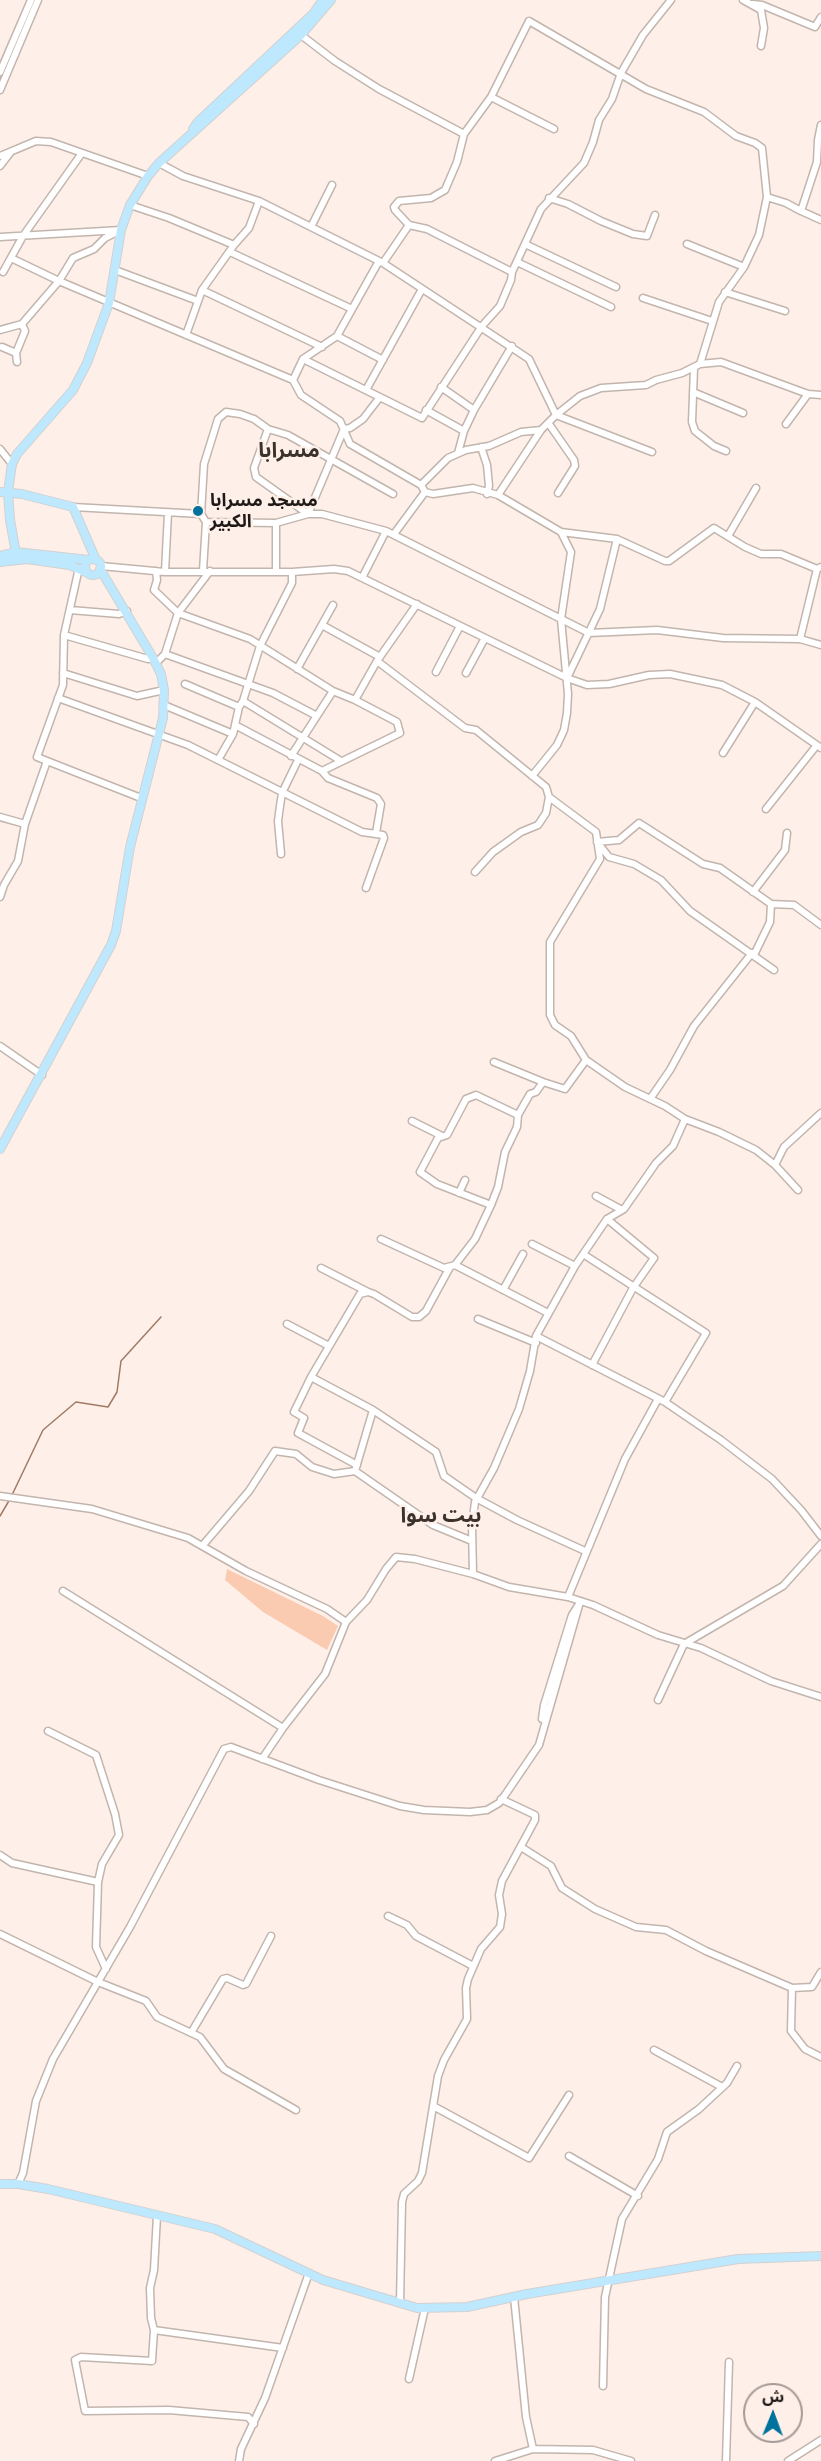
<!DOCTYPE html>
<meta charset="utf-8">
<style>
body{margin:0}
#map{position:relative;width:821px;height:2461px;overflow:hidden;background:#fef0e9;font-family:"Roboto Condensed","Noto Sans Arabic",sans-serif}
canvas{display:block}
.north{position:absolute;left:743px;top:2383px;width:60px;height:60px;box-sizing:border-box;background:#fef0e9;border:2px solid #a59a95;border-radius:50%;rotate:1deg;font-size:16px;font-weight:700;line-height:24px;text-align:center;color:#1f1a17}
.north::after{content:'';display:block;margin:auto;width:21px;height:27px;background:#00729d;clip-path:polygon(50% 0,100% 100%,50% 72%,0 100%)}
</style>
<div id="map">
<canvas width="821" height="2461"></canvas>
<div class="north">ش</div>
</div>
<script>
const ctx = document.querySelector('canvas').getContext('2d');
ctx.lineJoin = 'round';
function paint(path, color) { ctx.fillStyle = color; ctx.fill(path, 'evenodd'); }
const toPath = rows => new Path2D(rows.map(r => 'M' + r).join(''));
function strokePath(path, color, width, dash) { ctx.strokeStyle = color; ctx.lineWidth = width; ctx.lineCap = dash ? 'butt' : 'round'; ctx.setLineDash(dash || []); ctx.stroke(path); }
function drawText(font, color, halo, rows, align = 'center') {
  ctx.font = font + ' "Roboto Condensed","Noto Sans Arabic",sans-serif'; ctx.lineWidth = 5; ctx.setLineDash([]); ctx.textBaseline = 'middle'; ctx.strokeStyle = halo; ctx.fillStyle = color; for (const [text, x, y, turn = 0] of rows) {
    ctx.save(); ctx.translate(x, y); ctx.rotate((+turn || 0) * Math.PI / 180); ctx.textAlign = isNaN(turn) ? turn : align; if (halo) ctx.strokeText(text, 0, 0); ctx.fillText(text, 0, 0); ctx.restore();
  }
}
paint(toPath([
 [227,1569,323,1616,338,1626,327,1650,263,1612,225,1580]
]), '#facbb1');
strokePath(toPath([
 [32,6,35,0],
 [0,80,17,43],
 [12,1495,43,1430,76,1402,108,1407,117,1392,121,1361,161,1317],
 [0,1516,10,1499]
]), '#a07a64', 1.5);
const minor = toPath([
 [743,0,761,10,764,28,761,46],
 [753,4,762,5,815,27,821,17],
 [301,35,335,61,379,89,464,134],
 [0,72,31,0],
 [0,90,38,0],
 [491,97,554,129],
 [0,156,36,141,51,142,148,176],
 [159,163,183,176,259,201,383,263,529,359,556,415,652,452],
 [0,166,10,153],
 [549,198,568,204,601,221,633,234,647,236,655,215],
 [130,205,169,218,234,245],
 [801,211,821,220],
 [409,225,427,229,512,272,541,209,584,163,593,142,599,120,612,99,621,73,643,35,671,0],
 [311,227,332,185],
 [0,237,121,230,105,238,94,249,73,258,59,281,22,324,0,330],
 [525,244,616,287],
 [687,244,744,267],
 [230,252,352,309],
 [11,258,59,281,293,380,301,395,340,421,350,444,421,485,425,492,433,494,473,488,498,495,561,532,571,552,561,619,568,694,567,713,564,730,557,745,532,776],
 [517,262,611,307],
 [383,263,409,225,395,210,394,207,399,201,431,198,445,190,457,162,464,134,491,97,529,21,646,89,704,112,736,136,755,143,762,148,767,197],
 [115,270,198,301],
 [3,272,23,236,82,153],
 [202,290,322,347],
 [725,292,785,311],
 [643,298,712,321],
 [186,335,202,290,234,245,249,228,259,201],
 [337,336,383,360],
 [2,347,16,353],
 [303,359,422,418,482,326,500,306,511,280,512,272],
 [17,362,16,353,25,331,22,324],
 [700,364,721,362,808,394,821,395],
 [694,368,692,422,695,431,714,446,726,451],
 [293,380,303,359,337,336,379,261],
 [441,387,474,410],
 [366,390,422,289],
 [693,392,743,413],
 [426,410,464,431],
 [549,424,574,460,575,466,558,493],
 [786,424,808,394],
 [268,429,254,468,256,477,308,514,344,429,350,428,363,419,380,397],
 [481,447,487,465,489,486,487,494],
 [0,449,12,464],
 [458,453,464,431,474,410,512,346],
 [421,485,448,458,466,450,489,446,521,432,541,430,556,415,580,396,601,388,646,385,656,380,682,373,700,364,719,302,744,267,759,235,767,197,786,203,801,211,817,162,818,140,821,125],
 [498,495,541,430],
 [73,507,201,514,206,522,276,523,308,514,322,514,386,531,589,633,657,630,723,638,800,639,821,645],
 [201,514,204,464,218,419,226,412,240,414,254,419,268,429,288,435,393,494],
 [276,523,276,571],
 [561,532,617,539,665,561,669,561,714,528,745,547,761,554,781,554,817,569,821,567],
 [394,534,425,492],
 [728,536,756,488],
 [101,566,165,572,292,572,334,569,348,571,567,678,587,685,609,684,649,675,670,674,722,685,755,702,821,748],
 [156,571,157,580,154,590,178,613,250,639,333,691,355,700,397,722,400,733,322,771,235,725],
 [203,571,206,522],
 [165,572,168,513],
 [363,576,386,531],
 [70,610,119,614,127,611],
 [322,625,380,657],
 [64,635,148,659,153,658],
 [800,639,817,569],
 [165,654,273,693,317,716],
 [377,661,465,728,476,730,546,787,549,797,546,813,538,825,521,832,493,852,475,872],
 [156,663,165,654,178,613,210,571],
 [297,669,333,605],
 [436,672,460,626],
 [63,673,137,696,164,690],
 [466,673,485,638],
 [567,678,600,609,617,539],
 [185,684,239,707],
 [58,698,188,745,362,832,383,835,384,838,366,888],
 [355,700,377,661,417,604],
 [243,701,341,761],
 [164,705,233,734],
 [723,753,755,702],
 [291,756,333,691],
 [218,760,233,734,239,707,243,701,260,646,292,583,292,572],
 [47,761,37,757,63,685,64,635,79,568],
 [322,771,328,778,377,798,381,804,376,833],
 [549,797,596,832,600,859,550,942,550,1015,555,1025,571,1036,586,1060,625,1087,665,1106,685,1119,719,1132,756,1150,775,1165,798,1190],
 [766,809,817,745],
 [0,817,25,824],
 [281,854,278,821,280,806,282,793,298,760],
 [753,892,785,850,787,833],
 [0,897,4,885,18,861,25,824,47,761,141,798],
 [754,955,770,922,771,904],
 [774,970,690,911,661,880,634,864,609,857,597,842,619,840,639,823,703,864,720,868,771,904,794,905,821,925],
 [0,1046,42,1075],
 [494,1062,543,1082],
 [650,1099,670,1070,694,1026,752,953],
 [412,1121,442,1136],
 [775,1165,784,1147,821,1113],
 [459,1193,465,1180],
 [596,1196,622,1210],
 [491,1205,437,1184,420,1172,438,1138,447,1135,466,1099,476,1095,518,1115],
 [381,1239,444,1268,455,1265,475,1239,491,1205,498,1187,505,1152,517,1127,518,1115,530,1094,536,1092,543,1082,565,1089,586,1060],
 [532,1244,575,1266],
 [583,1254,706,1333,665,1402],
 [455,1265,548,1313],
 [450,1267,426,1311,419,1317,412,1317,374,1294,368,1292,360,1294,311,1377,373,1410,355,1471,433,1525,472,1541],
 [321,1268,368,1292],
 [503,1290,523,1254],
 [478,1319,536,1343],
 [287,1324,329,1346],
 [536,1336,665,1402,721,1440,772,1479,801,1510,821,1536],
 [592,1365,633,1288,654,1258,607,1219],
 [311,1377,294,1412,304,1418,298,1433,357,1465],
 [373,1410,436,1452,444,1476,476,1498,517,1520,585,1551],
 [0,1496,92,1509,188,1538,246,1571,327,1609,346,1622],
 [203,1545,249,1491,275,1451,296,1454,312,1467,334,1474,355,1471],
 [473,1574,472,1525,475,1502,494,1468,519,1409,530,1371,536,1336,575,1266,607,1219,624,1209,656,1163,673,1146,685,1119],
 [63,1591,283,1728],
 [568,1597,625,1459,658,1399],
 [658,1700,684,1644,783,1586,821,1544],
 [542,1719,544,1705,572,1615,579,1604],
 [48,1731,96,1755,115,1814,119,1835,102,1864,98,1882,96,1947,106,1969],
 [262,1759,283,1728,325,1674,346,1622,367,1600,386,1569,396,1557,415,1559,473,1574,509,1587,568,1597,593,1605,658,1635,701,1648,771,1681,821,1697],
 [521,1847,551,1866,562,1888,595,1909,636,1927,666,1930,706,1951,792,1988,791,2031,805,2049,821,2057],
 [0,1855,12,1863,98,1882],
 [388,1916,407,1925,416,1936,473,1966],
 [0,1934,98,1982,146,2001,157,2017,200,2037,224,2069,296,2110],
 [792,1988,812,1987,821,1972],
 [191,2033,223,1979,227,1978,243,1985,246,1984,271,1936],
 [654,2050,722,2087],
 [435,2107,529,2158,569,2095],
 [569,2156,638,2196],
 [18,2184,23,2173,36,2101,53,2059,130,1927,224,1749,231,1747,319,1780,400,1806,424,1810,470,1812,487,1810,499,1803,505,1795,539,1745,580,1602],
 [157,2216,154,2270,150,2288,151,2318,154,2330,283,2348],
 [514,2297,526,2417,533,2449],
 [400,2303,402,2202,404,2194,418,2181,422,2173,438,2076,444,2060,467,2019,466,1988,468,1979,481,1949,500,1927,502,1914,499,1895,502,1881,535,1820,535,1815,501,1799],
 [154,2330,152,2361,81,2357,75,2360,85,2411,169,2410,248,2417,254,2424],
 [409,2379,425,2308],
 [603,2386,605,2297,622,2219,658,2159,667,2132,699,2109,727,2083,737,2066],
 [239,2461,241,2449,265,2398,309,2273],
 [495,2461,533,2449,593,2450,631,2461],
 [726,2461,729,2362],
 [788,2461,821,2440]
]);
const major = toPath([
 [193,129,198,122,313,14,323,0],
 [0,492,22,494,73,507,96,560],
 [0,556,16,552,89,560],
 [17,559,10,520,8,492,12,464,17,454,73,390,87,363,109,303,121,230,130,205,148,176,159,163,301,35,331,0],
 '85 567a8 8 0 1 1 16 0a8 8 0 1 1-16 0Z',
 [0,562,27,559,69,565,88,573],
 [0,1149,111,945,116,931,130,847,163,718,164,690,161,674,153,658,100,569],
 [0,2184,18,2184,48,2189,215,2229,323,2280,417,2308,467,2307,527,2294,738,2259,821,2256]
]);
strokePath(minor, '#c2b5ae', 9);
strokePath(major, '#d2d1d1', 10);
strokePath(minor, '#fff', 6);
strokePath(major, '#bee8fe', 8);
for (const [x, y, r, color] of [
 [198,511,6,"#00729d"]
]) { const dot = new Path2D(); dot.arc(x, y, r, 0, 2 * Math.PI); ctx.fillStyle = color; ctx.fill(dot); strokePath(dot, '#fef0e9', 2); }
drawText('bold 18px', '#1f1a17', '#fef0e9', [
 ["مسجد مسرابا",210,501],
 ["الكبير",210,522]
], 'left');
drawText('bold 21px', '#3c322c', '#fef0e9', [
 ["مسرابا",289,452],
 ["بيت سوا",441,1517]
]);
</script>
